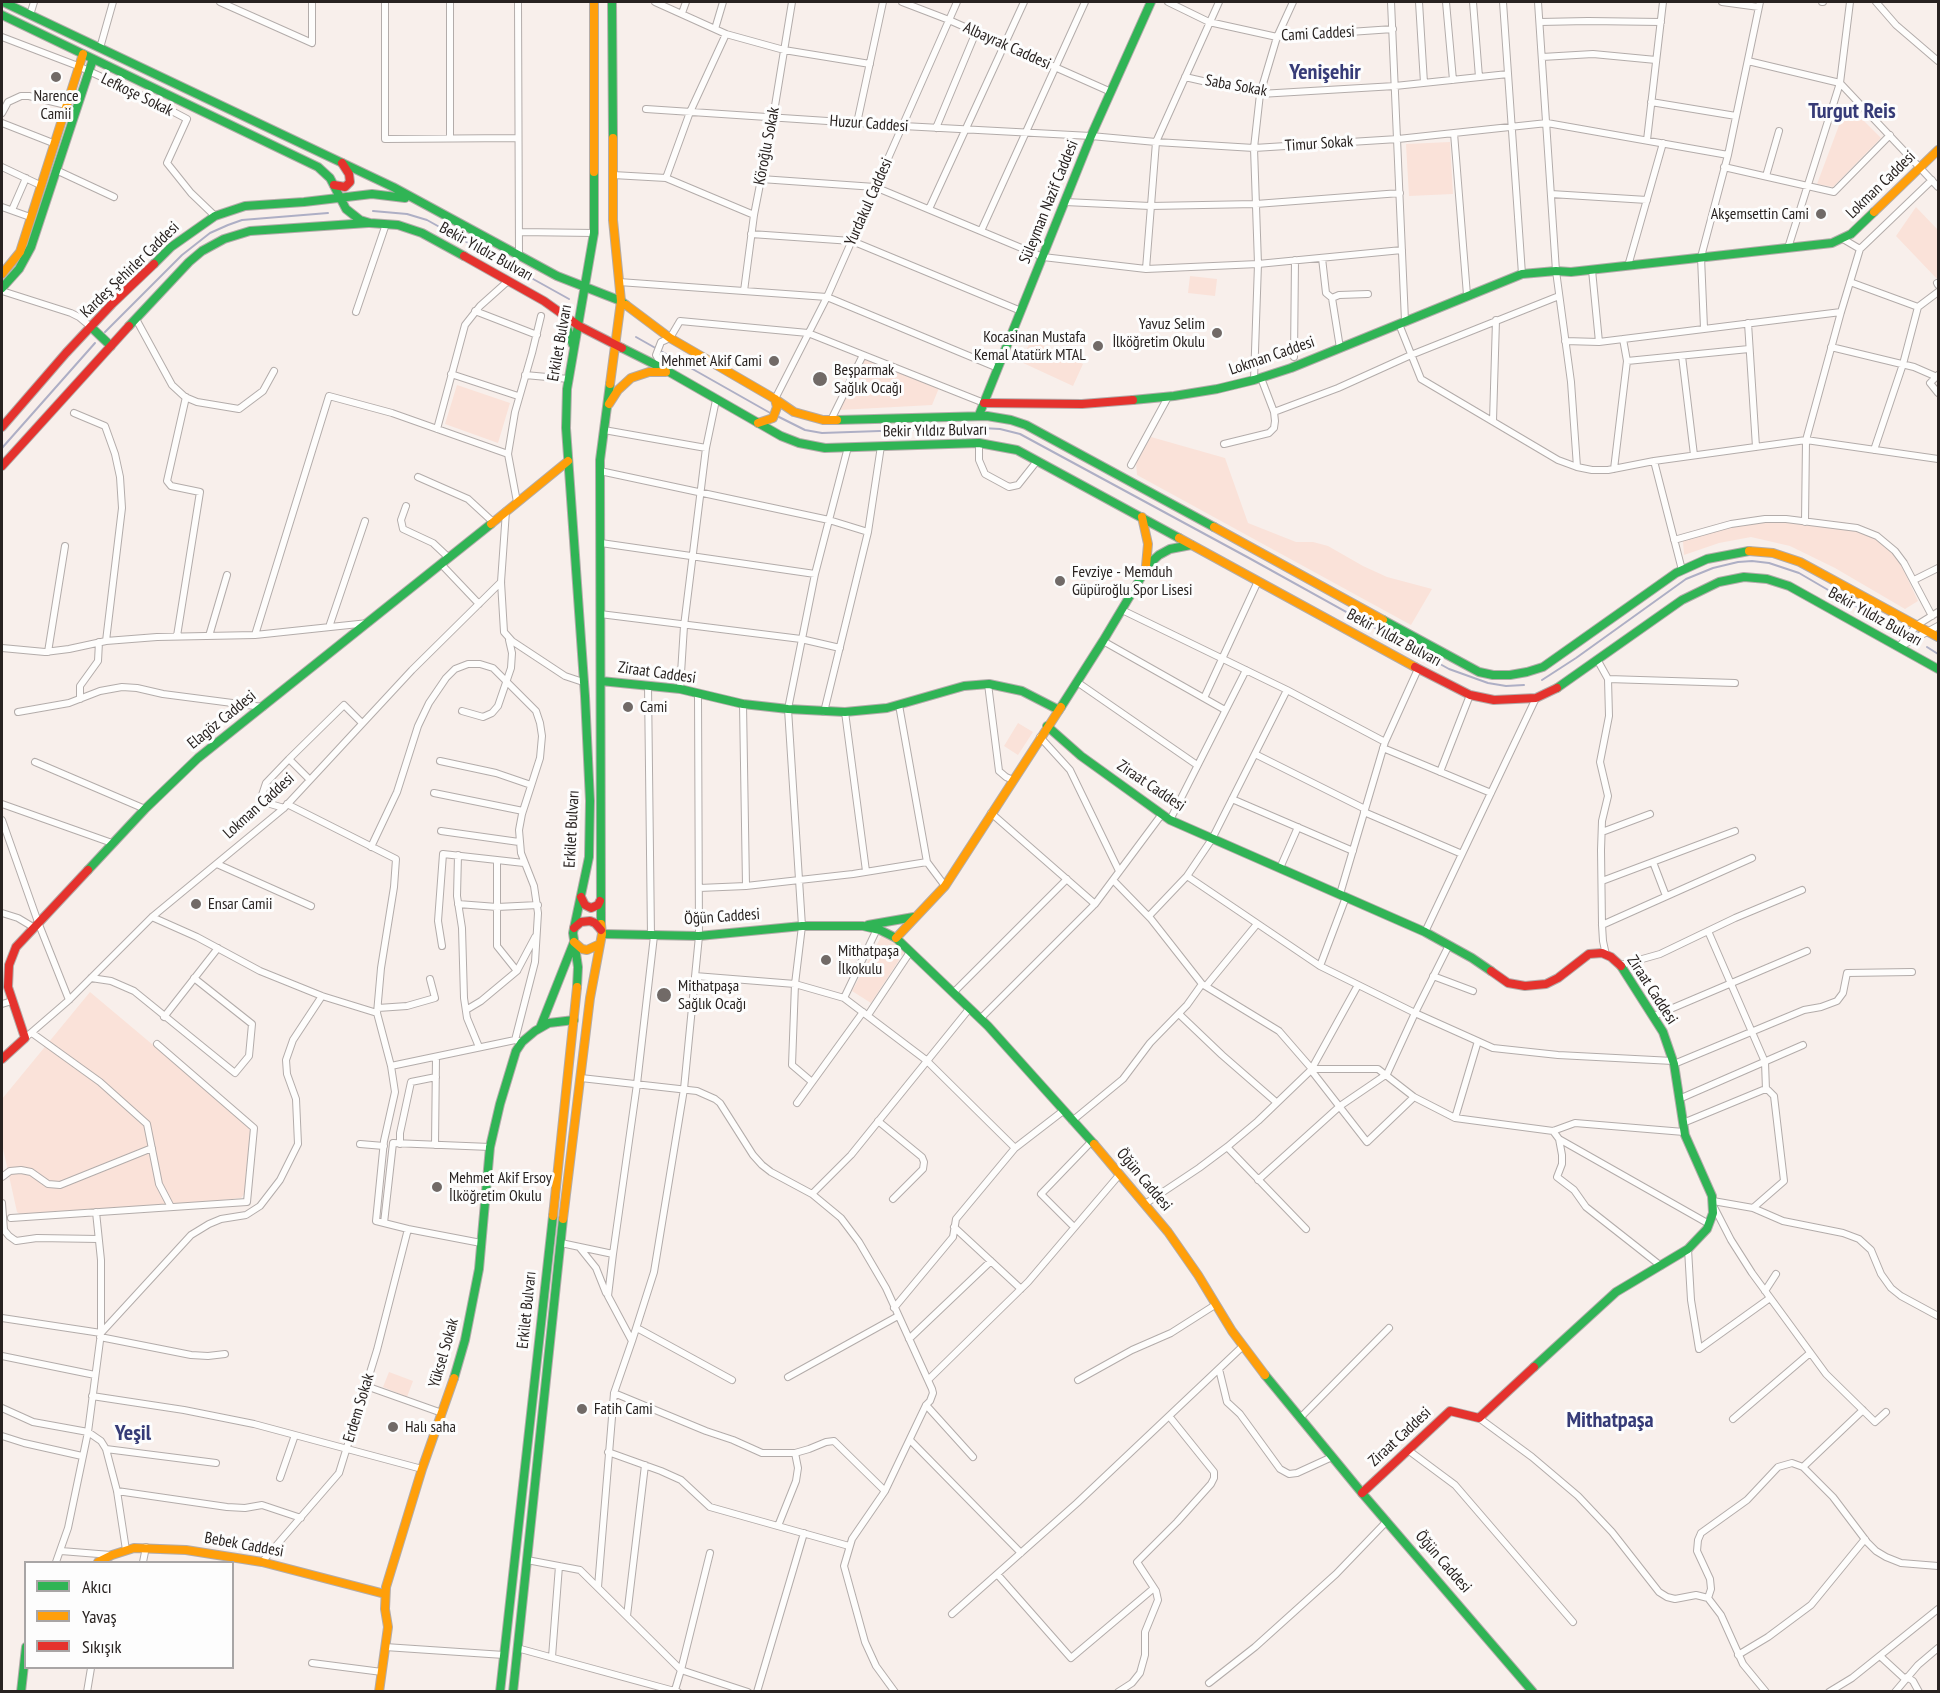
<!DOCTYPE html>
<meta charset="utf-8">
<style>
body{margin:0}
#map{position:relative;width:1940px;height:1693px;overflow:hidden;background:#f8efeb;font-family:"PT Sans Narrow",sans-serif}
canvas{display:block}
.frame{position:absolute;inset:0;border:3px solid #282220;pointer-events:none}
.legend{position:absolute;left:24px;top:1561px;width:210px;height:108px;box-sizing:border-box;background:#fdfdfd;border:2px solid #a8a5a5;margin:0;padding:8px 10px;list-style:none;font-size:18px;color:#282220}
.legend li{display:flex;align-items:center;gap:12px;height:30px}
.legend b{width:30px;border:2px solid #a8a5a5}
</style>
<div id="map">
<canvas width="1940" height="1693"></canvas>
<div class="frame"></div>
<ul class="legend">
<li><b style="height:8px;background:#30b455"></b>Akıcı</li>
<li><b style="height:8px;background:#ff9f0a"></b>Yavaş</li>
<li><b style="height:8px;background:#e5322d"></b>Sıkışık</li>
</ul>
</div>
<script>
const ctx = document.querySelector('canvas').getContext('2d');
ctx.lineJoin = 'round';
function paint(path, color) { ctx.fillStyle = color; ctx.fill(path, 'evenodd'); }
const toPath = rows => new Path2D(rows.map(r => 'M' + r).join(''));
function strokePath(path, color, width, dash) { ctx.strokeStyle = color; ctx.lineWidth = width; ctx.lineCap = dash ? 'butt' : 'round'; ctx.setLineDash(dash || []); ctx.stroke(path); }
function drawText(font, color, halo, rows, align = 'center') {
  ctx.font = font + ' "PT Sans Narrow",sans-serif'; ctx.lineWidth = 6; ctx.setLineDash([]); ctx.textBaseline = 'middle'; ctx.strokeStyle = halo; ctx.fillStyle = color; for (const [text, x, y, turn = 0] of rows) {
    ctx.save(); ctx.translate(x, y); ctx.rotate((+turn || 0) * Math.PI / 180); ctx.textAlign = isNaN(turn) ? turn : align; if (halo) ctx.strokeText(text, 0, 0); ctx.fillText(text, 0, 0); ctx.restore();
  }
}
paint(toPath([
 [1847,104,1881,138,1833,187,1817,184],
 [1450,142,1453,194,1409,196,1406,144],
 [1916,207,1938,230,1938,280,1896,236],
 [1190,276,1217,279,1215,296,1188,293],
 [1031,340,1083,364,1073,386,1021,362],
 [863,355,939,388,932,405,839,410,838,406],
 [457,385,510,403,498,443,445,424],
 [1151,437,1225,458,1248,523,1296,542,1313,542,1328,546,1363,566,1387,577,1432,589,1411,625,1137,475,1136,462],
 [1755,519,1844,522,1878,539,1898,558,1918,601,1905,609,1835,568,1790,546,1751,537,1719,543,1684,555,1683,541,1694,533],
 [1018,723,1033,732,1018,755,1004,746],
 [882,935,889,938,905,951,871,1003,852,991],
 [90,992,247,1124,251,1133,245,1193,241,1198,175,1205,20,1214,17,1212,2,1144,2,1099],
 [389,1372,413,1381,407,1397,383,1387]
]), '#fae2d9');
strokePath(toPath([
 [373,211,407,214,427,220,569,299],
 [105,332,182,255,210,233,228,225,242,220,328,213],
 [636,337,772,414],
 [777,416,805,430,822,433,966,428],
 [982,428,1000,429,1020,434,1249,558,1449,669,1488,683,1506,686,1524,685],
 [2,448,95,343],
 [1927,647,1938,654],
 [1542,680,1576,658,1686,579,1713,568,1738,562,1752,561,1769,563,1799,573,1895,629]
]), '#aeafc5', 2);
const street = toPath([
 [220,2,312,43,312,2],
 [385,2,385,139,518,138],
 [518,2,519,255],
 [655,2,726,34,784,50,870,64],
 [902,2,949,20,1111,92],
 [1168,2,1209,22,1277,37,1393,29],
 [1391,2,1405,321],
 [1419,2,1424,83],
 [1446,2,1453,80],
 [1473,2,1479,77],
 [1503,2,1522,274],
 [1538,2,1556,271,1571,382,1577,467],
 [1722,2,1759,7],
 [1822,2,1823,2],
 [1876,2,1896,25,1938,61],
 [682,13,686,2],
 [30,15,34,2],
 [1540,22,1588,21,1661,22],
 [715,29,723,2],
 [2,37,78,66,151,100,187,119,167,163,191,193,215,216],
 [100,48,113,2],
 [1542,57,1593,54,1656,60],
 [1748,61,1840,83,1938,187],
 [1185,77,1260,94,1395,86,1508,74],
 [1651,102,1736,116],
 [646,109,903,126,1091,136,1156,142,1254,148,1398,139,1547,123,1728,155],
 [2,113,8,102,21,96,29,96,66,105],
 [2,123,53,143],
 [857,123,883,2],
 [936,128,976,32],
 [1454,133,1467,295],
 [450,138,450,2],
 [1647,140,1663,2],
 [2,167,40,185],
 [1724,167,1834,192,1890,135],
 [56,170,114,197],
 [613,175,666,178,754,215],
 [1766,176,1779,131],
 [666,178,690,112,726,34],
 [761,179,875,187,1043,257,1146,269,1258,264,1402,250],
 [1551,194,1647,200],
 [1065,202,1150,206,1256,204,1400,193],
 [2,207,30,217],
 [929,209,1024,2],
 [12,210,26,178],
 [981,231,1085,2],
 [519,232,594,233],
 [751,234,852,241,1021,311],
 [1843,239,1860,249,1932,180],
 [1788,248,1840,83,1850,2],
 [1322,258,1326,293,1332,298],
 [1628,266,1663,143],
 [1146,269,1156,142,1219,2],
 [1592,270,1599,342],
 [619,282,827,297,998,368],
 [1850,282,1918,307,1938,292],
 [1937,283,1938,285],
 [2,291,71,313,79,317,91,327],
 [744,291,754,215,773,118,792,2],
 [475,311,537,335],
 [356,312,386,224],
 [136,319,172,385,185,397,197,402,239,409,263,391,274,371],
 [1748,323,1756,447],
 [1399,324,1421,379,1558,460,1577,467,1592,470,1608,470,1654,461,1806,440,1938,459],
 [1704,328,1701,257,1728,155,1760,2],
 [1565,341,1599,342,1841,312],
 [1831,347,1914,367,1937,377],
 [1340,348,1332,298,1339,295,1368,294],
 [1682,356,1694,455],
 [1294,357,1295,260],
 [1627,361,1749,349],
 [664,369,656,355,661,342,670,338,680,321,808,333,984,403],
 [451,374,518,396],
 [525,375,569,379],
 [1938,375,1930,383,1938,393],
 [1254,380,1258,264,1254,148,1260,94,1277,37,1293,2],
 [775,399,827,297,957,2],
 [1274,412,1338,388,1411,355,1559,296],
 [74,413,105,426,115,454,120,477,122,508,106,641],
 [831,420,863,355],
 [1493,421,1496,320],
 [437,429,465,325,480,306,508,281],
 [604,430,706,448],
 [979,443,979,460,985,474,1009,487,1018,485,1037,461],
 [1224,444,1269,433,1274,428,1275,421,1274,412,1261,378],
 [1874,450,1903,364,1918,307],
 [1654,461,1682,570],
 [1131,465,1168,397],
 [1614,469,1627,361,1623,339],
 [600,471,829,520,868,532],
 [418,477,468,499,493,522],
 [517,502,508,454,515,412,532,353,541,316],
 [406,506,401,520,403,529,433,543,449,558],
 [506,511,501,582,504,632,512,641,565,676,583,682],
 [1805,522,1806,440,1841,312,1860,249],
 [1674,540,1731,524,1765,519,1786,519,1857,528,1877,536,1895,551,1904,563,1932,616],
 [601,543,815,574],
 [441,564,479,604],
 [1914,580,1938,568],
 [1122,610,1287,690,1385,742],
 [600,614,801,639,840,648],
 [329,627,365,521],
 [255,635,329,396,392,413,508,454],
 [177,636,200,492,171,486,167,481,186,397],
 [209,636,227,575],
 [1103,641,1225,710],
 [1903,645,1938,626],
 [1899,647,1917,625,1938,612],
 [2,648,45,652,69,649,106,641,157,637,255,635,368,623],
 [48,652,65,546],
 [1598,661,1608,679,1609,716,1600,762,1608,796,1602,821,1601,850,1602,925,1603,941,1606,955],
 [1608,679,1735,683],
 [1077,682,1197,765],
 [988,684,999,771,1006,777,1013,780],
 [648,685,651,936],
 [680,689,684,626,706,448,716,400],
 [1204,698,1258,581],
 [80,699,80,686,98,661,99,642],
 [743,704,746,886],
 [899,705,927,862,945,886],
 [462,711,483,717,492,713,498,706,511,668,512,653,509,640],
 [18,712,69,703,100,691,122,687,137,688,163,694,263,707],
 [824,712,868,532,881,446],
 [845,712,866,871],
 [1040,737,1070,770,1119,871],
 [1383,748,1491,793],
 [1255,754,1365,809],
 [440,761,496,773,531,785],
 [35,762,145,809],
 [1440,772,1470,695],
 [310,780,289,759,344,705,362,723],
 [434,793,523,811],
 [1232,799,1353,851],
 [2,804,112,843],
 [287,804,396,859,394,887,381,968,377,1013,391,1066,395,1092,384,1141,376,1221,408,1229,481,1243],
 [284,808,260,801,266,783,289,759],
 [1364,812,1462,854],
 [991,813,1095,904],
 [2,820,38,922,69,1000],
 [1170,820,1246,670],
 [441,831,519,842],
 [1602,832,1650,814],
 [371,847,397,792,418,726,429,703,446,678,455,669,468,664,480,664,493,668,536,711,540,723,542,736,540,758,522,814,519,830,521,853,534,886,538,913,535,962,515,1040,522,1042],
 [458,855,457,896,462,928,464,998,467,1018,479,1047],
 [497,860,497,946,517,971],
 [1653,862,1666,896],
 [217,864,311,906],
 [1280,868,1298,827],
 [1187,876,1320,966,1415,1013,1493,1048,1558,1055,1673,1061],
 [1602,881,1735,831],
 [699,888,746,886,853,874,927,862],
 [1340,894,1385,742,1418,669],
 [458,904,497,907,538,905],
 [2,913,18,918,33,927],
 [1149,916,1187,876,1212,839,1287,690],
 [152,917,197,937,260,971,322,996,377,1013],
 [1602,925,1752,858],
 [1708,931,1765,1062,1766,1090],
 [1425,932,1536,698],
 [442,946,438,921,443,854,524,863],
 [1621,965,1660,954,1735,918,1802,890],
 [1320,966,1346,897],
 [695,976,795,984,844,998,926,1060,1015,1148],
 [1433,976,1473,991],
 [91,978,111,981,134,991,235,1073,249,1056,252,1024,194,978],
 [1202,984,1279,1031,1312,1069,1378,1069,1414,1097,1455,1118,1553,1131,1575,1123,1684,1132],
 [1206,986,1257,924],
 [953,993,1067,879],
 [844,998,877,929],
 [2,1004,12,1001],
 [378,1008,407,1006,435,998,430,979],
 [466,1010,481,1001,517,971,535,937],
 [1179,1014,1222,1055,1276,1102],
 [868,1015,910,952],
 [1654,1016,1807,951],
 [164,1017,218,948],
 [980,1019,1095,904,1162,814],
 [32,1033,100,1082,147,1124,159,1184,171,1207],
 [25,1038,69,1000,152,917,284,808,412,670,501,582],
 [1674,1064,1804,1010,1821,1007,1837,1001,1843,993,1847,973,1912,972],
 [391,1066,515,1040],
 [1311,1070,1367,1142,1414,1097],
 [581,1078,697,1091,715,1099,720,1103,753,1155,762,1165,771,1172,812,1194,841,1218,859,1242,886,1288,932,1389,933,1393,930,1401,926,1405,885,1491,852,1539,844,1566,865,1642,876,1666,895,1692],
 [812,1082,792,1065,795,984,802,926,788,709,815,574,848,447],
 [1679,1099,1803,1045],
 [797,1103,863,1012],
 [1455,1118,1478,1041],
 [878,1121,922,1157,924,1162,923,1169,893,1199],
 [1072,1121,1123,1079,1150,1043,1187,1005,1202,984,1151,919,1113,880],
 [1683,1123,1763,1090,1768,1090,1774,1096,1784,1181,1753,1208,1713,1201],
 [1553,1131,1559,1139,1562,1155,1562,1164,1557,1177,1574,1190,1586,1207,1661,1266],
 [1559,1139,1709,1224],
 [360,1144,384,1146],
 [400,1144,400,1133,411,1082,436,1077],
 [435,1145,436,1057],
 [1227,1147,1306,1229],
 [2,1177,10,1171,21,1170,31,1172,48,1184,60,1185,152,1148],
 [1258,1180,1340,1106,1387,1074,1415,1013,1449,945],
 [812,1194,851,1155,969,1009],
 [2,1203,4,1230,9,1236,16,1241,37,1238,98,1239],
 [1145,1204,1199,1168,1227,1147,1258,1121,1311,1070,1358,985],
 [1714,1207,1731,1240,1752,1273,1826,1374,1875,1422,1886,1412],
 [1753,1208,1783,1221,1843,1233,1859,1239,1871,1250,1881,1274,1891,1288,1901,1296,1938,1316],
 [11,1218,247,1202,254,1128,157,1044],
 [384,1223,393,1143,490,1147],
 [954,1227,1021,1289],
 [1074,1227,1041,1194,1091,1142],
 [561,1243,613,1254,608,1296,632,1341,614,1393,598,1587],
 [580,1248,596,1268,606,1293],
 [1688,1249,1691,1300,1699,1349,1770,1298],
 [613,1254,637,1084,654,936],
 [1765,1291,1776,1274],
 [894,1308,953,1237,956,1219,1015,1148,1063,1111],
 [2,1318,101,1333,191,1235,209,1224,221,1219,246,1215,260,1206,280,1180,298,1144,296,1099,287,1074,286,1060,293,1040,322,996],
 [637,1328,732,1380],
 [100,1337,191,1355,208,1356,225,1354],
 [909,1339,991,1261],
 [632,1341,654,1272,684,1089,699,936,698,694],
 [2,1356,95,1375],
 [1219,1369,1227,1402,1240,1414,1280,1469,1289,1474,1297,1473,1332,1457],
 [788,1377,898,1316],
 [928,1380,1028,1282,1120,1174],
 [1078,1380,1132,1350,1171,1333,1215,1305],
 [366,1386,442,1413],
 [614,1393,706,1431,733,1440,762,1453,795,1453,809,1449,826,1442,834,1441,885,1491],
 [92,1396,184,1410,254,1424,422,1469],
 [926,1405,973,1457],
 [2,1408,33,1422,88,1432,101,1441,106,1449,117,1491,126,1550],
 [1300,1418,1389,1328],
 [1479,1418,1532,1457,1578,1496,1612,1532,1659,1592,1667,1597,1675,1599,1696,1595,1708,1598,1721,1615,1743,1664,1766,1692],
 [1733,1419,1810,1353],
 [2,1436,24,1443,82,1456],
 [910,1440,1021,1553],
 [106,1449,216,1463],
 [1408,1450,1455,1485,1573,1622],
 [608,1452,661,1471,681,1480,710,1507,849,1546],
 [1803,1467,1833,1497,1867,1542,1876,1551,1886,1557,1901,1563,1938,1566],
 [280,1478,295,1435],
 [117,1491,227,1507,245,1508,262,1505,301,1518],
 [778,1526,796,1481,798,1468,795,1453],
 [61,1551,111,1555],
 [710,1553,681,1670,748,1692],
 [527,1560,580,1570,681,1670,675,1690],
 [56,1562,68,1528,88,1432,101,1333,101,1260,96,1212],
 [143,1562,146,1547],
 [262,1562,339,1473,377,1350,408,1229],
 [997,1574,1071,1658,1154,1588],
 [1708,1598,1711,1589,1710,1579,1697,1551,1698,1540,1701,1533,1747,1500,1778,1467,1792,1463,1803,1467,1863,1410],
 [952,1614,1077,1503,1243,1346],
 [627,1616,645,1465],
 [385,1647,504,1655],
 [517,1648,678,1692],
 [1738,1655,1768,1637,1811,1605,1865,1539],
 [1880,1656,1905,1679],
 [552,1657,559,1566],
 [312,1663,382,1672],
 [1907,1677,1913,1681,1919,1692],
 [1209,1683,1255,1647,1336,1574,1387,1521],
 [87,1692,91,1668],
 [757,1692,804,1533],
 [1118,1692,1132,1683,1140,1673,1145,1655,1145,1632,1158,1600,1156,1591,1137,1562,1177,1522,1211,1484,1214,1478,1214,1472,1169,1416],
 [1829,1692,1852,1678,1938,1609],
 [1895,1692,1918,1665,1938,1648]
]);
const fast = toPath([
 [3,2,393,187,557,276,621,301,626,305],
 [612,2,613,138],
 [2,15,318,167,330,178,346,209,360,220,370,223,398,225,422,233,464,256],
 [154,264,171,247,215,216,245,206,304,202,372,194,405,198],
 [2,288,19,269,31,247,93,59],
 [563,316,573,345],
 [129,326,189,262,202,251,224,239,250,231,368,223],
 [91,327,111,346],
 [622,348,664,369,781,436,799,443,825,448,979,443,1017,450,1179,538],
 [1133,400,1174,396,1217,389,1254,380,1291,368,1522,274,1556,271,1571,272,1832,243,1851,234,1874,212],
 [979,415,1091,136,1151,2],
 [837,420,987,416,1011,420,1026,425,1214,527],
 [1383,620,1479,672,1493,675,1510,675,1527,672,1543,667,1676,573,1707,559,1749,551],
 [601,681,680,689,743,704,788,709,845,712,887,708,964,686,989,684,1022,691,1059,710],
 [1557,688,1682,600,1719,582,1744,577,1767,579,1789,586,1938,669],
 [1061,707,1103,641,1149,564,1159,555,1170,549,1191,545],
 [1047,726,1081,756,1170,820,1425,932,1472,958,1491,971],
 [88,870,145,809,198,758,491,524],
 [601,924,600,460,610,384],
 [868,925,914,917],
 [602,934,699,936,802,926,863,926,880,930,896,938,988,1026,1094,1144],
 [577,987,578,967,573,933,589,857,590,801,585,696,566,428,567,389,594,233,594,172],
 [540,1028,574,942],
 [1534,1367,1616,1292,1688,1249,1707,1229,1713,1213,1712,1196,1685,1135,1674,1064,1663,1032,1621,966],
 [1265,1375,1362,1493,1533,1692],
 [454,1378,465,1340,479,1269,490,1147,500,1104,516,1051,522,1042,535,1031,549,1023,574,1020],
 [21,1692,26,1647],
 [500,1692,553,1216],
 [513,1692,563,1219]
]);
const slow = toPath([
 [594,2,594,172],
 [1874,212,1938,150],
 [2,274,20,252,83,54],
 [626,305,670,338,775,399,794,412,823,420,837,420],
 [610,384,621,301,613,220,613,138],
 [609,404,618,390,631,378,649,372,666,372],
 [758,423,773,418,777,407,775,399],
 [1142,517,1148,544,1146,566],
 [491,524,568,461],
 [1214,527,1383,620],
 [1179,538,1415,667],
 [1749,551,1773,553,1800,562,1938,637],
 [896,938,945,886,1061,707],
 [574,942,582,949,587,950,600,944],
 [1094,1144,1168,1232,1198,1275,1232,1331,1265,1375],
 [553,1216,577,987],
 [563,1219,590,998,602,934,601,924],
 [98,1562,112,1555,134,1548,186,1550,262,1562,385,1594],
 [379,1692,388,1627,385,1609,386,1587,422,1469,454,1378]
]);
const jam = toPath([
 [334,185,345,187,350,182,349,174,342,163],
 [464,256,544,301,579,326,622,348],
 [984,403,1082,404,1133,400],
 [2,427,66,353,112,304,154,264],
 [2,466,129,326],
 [1415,667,1470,695,1494,700,1536,698,1557,688],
 [581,897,585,905,591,908,598,905,600,901],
 [574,928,581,922,590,921,595,923,601,930],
 [1491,971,1508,983,1525,986,1546,984,1558,978,1589,954,1602,953,1611,957,1621,966],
 [2,1059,25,1038,8,987,9,965,16,947,88,870],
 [1362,1493,1450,1411,1479,1418,1534,1367]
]);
strokePath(street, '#b3acaa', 8);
strokePath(fast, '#b3acaa', 10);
strokePath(slow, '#b3acaa', 10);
strokePath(jam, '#b3acaa', 10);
strokePath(street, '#fefdfc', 6);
strokePath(fast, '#30b455', 8);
strokePath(slow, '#ff9f0a', 8);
strokePath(jam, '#e5322d', 8);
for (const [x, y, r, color] of [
 [56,77,6,"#716a67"],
 [1821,214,6,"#716a67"],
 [1217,333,6,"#716a67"],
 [1098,346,6,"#716a67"],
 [774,361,6,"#716a67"],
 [820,379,8,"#716a67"],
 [1060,581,6,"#716a67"],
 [628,707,6,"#716a67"],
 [196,904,6,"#716a67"],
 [826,960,6,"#716a67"],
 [664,995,8,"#716a67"],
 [437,1187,6,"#716a67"],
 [582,1409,6,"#716a67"],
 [393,1427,6,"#716a67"]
]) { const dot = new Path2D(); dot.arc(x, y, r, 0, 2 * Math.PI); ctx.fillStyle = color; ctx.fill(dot); strokePath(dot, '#fdfdfd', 2); }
drawText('16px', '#282220', '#fdfdfd', [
 ["Cami Caddesi",1318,34,-3],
 ["Albayrak Caddesi",1007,46,24],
 ["Saba Sokak",1236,86,10],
 ["Lefkoşe Sokak",137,95,26],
 ["Huzur Caddesi",869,124,4],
 ["Timur Sokak",1319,144,-4],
 ["Köroğlu Sokak",767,146,-79],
 ["Lokman Caddesi",1881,185,-44],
 ["Yurdakul Caddesi",869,202,-66],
 ["Süleyman Nazif Caddesi",1049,202,-68],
 ["Bekir Yıldız Bulvarı",486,252,29],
 ["Kardeş Şehirler Caddesi",130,270,-44],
 ["Erkilet Bulvarı",560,343,-80],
 ["Lokman Caddesi",1272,356,-19],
 ["Bekir Yıldız Bulvarı",935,431,-1],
 ["Bekir Yıldız Bulvarı",1875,617,29],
 ["Bekir Yıldız Bulvarı",1394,638,28],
 ["Ziraat Caddesi",657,673,8],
 ["Elagöz Caddesi",222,720,-39],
 ["Ziraat Caddesi",1151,786,34],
 ["Lokman Caddesi",259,806,-42],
 ["Erkilet Bulvarı",572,829,-87],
 ["Öğün Caddesi",722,917,-4],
 ["Ziraat Caddesi",1652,990,57],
 ["Öğün Caddesi",1144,1180,50],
 ["Erkilet Bulvarı",527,1310,-84],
 ["Yüksel Sokak",444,1353,-74],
 ["Erdem Sokak",359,1408,-73],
 ["Ziraat Caddesi",1400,1437,-43],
 ["Bebek Caddesi",244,1545,10],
 ["Öğün Caddesi",1443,1562,49]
]);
drawText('16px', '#282220', '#fdfdfd', [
 ["Narence",56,96,"center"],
 ["Camii",56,114,"center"],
 ["Akşemsettin Cami",1809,214,"right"],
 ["Yavuz Selim",1205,324,"right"],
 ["İlköğretim Okulu",1205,342,"right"],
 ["Kocasinan Mustafa",1086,337,"right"],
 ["Kemal Atatürk MTAL",1086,355,"right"],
 ["Mehmet Akif Cami",762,361,"right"],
 ["Beşparmak",834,370],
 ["Sağlık Ocağı",834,388],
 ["Fevziye - Memduh",1072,572],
 ["Güpüroğlu Spor Lisesi",1072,590],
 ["Cami",640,707],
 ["Ensar Camii",208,904],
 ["Mithatpaşa",838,951],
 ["İlkokulu",838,969],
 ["Mithatpaşa",678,986],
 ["Sağlık Ocağı",678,1004],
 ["Mehmet Akif Ersoy",449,1178],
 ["İlköğretim Okulu",449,1196],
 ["Fatih Cami",594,1409],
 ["Halı saha",405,1427]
], 'left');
drawText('bold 22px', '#363b77', '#fdfdfd', [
 ["Yenişehir",1325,73],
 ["Turgut Reis",1852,112],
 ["Mithatpaşa",1610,1421],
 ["Yeşil",133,1434]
]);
</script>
